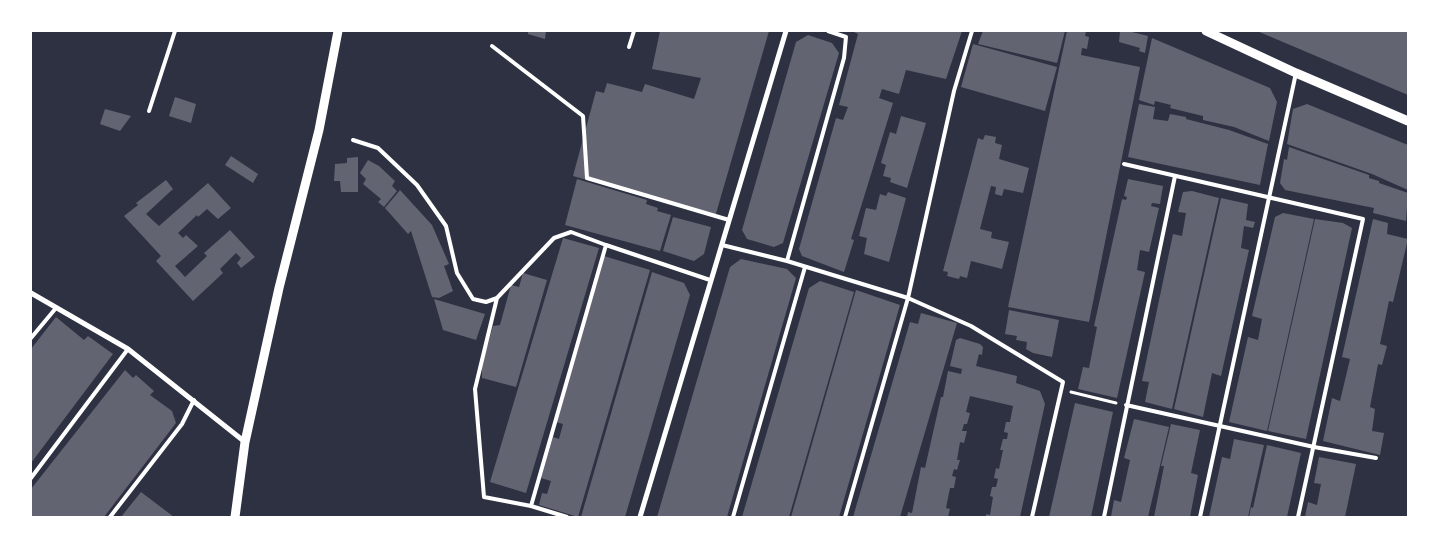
<!DOCTYPE html>
<style>
body{margin:0}
#map{position:relative;width:1439px;height:548px;overflow:hidden;background:#2d3142;font-family:"Varela Round",sans-serif}
canvas{display:block}
.frame{position:absolute;inset:0;border:32px solid #fff;pointer-events:none}
</style>
<div id="map">
<canvas width="1439" height="548"></canvas>
<div class="frame"></div>
</div>
<script>
const ctx = document.querySelector('canvas').getContext('2d');
ctx.lineJoin = 'round';
function paint(path, color) { ctx.fillStyle = color; ctx.fill(path, 'evenodd'); }
const toPath = rows => new Path2D(rows.map(r => 'M' + r).join(''));
function strokePath(path, color, width, dash) { ctx.strokeStyle = color; ctx.lineWidth = width; ctx.lineCap = dash ? 'butt' : 'round'; ctx.setLineDash(dash || []); ctx.stroke(path); }
paint(toPath([
 [528,31,546,31,545,39,528,34],
 [660,31,769,31,715,217,573,176,596,91,604,93,607,83,642,92,645,84,694,99,701,78,652,69],
 [852,31,962,31,946,79,906,70,899,94,882,89,879,98,893,103,851,239,854,240,844,272,802,256,799,249,836,118,843,120,848,107,839,105,858,34],
 [983,31,1065,31,1057,63,978,44],
 [1067,31,1086,31,1085,36,1089,37,1087,49,1082,48,1081,55,1140,67,1089,322,1008,307],
 [1120,31,1128,31,1148,36,1145,53,1139,51,1140,48,1119,42],
 [1257,31,1408,31,1408,95],
 [808,35,832,43,839,53,783,243,774,247,747,239,742,230,796,42],
 [1152,38,1270,88,1277,102,1269,141,1234,127,1203,120,1203,116,1170,108,1171,105,1155,101,1154,105,1139,100],
 [973,44,1057,67,1045,111,961,87],
 [175,97,196,104,191,123,169,116],
 [1139,104,1155,107,1153,119,1168,121,1170,114,1186,117,1186,119,1229,130,1268,144,1260,185,1128,157],
 [1307,104,1408,145,1408,190,1372,174,1287,144,1293,109],
 [105,109,131,116,120,131,100,124],
 [901,116,926,123,907,188,890,182,891,178,883,176,886,165,881,163,890,132,896,134],
 [985,135,996,137,995,143,1002,145,999,159,1029,168,1023,193,1004,189,1002,196,995,194,996,187,991,186,980,229,992,232,991,238,1009,242,1002,269,971,261,967,278,960,276,959,279,947,276,948,272,943,271,978,138,983,140],
 [1289,147,1369,175,1369,178,1379,181,1379,183,1408,193,1406,221,1373,213,1374,208,1285,190,1280,183,1284,159,1287,160],
 [231,156,258,174,253,183,225,165],
 [358,157,358,192,341,192,340,181,334,181,335,164,347,163,347,158],
 [368,160,379,166,395,181,392,186,397,191,384,207,378,202,381,199,363,184,366,179,360,173],
 [577,179,647,200,646,204,658,208,657,211,671,215,660,251,565,225],
 [1128,179,1163,186,1160,204,1152,203,1151,206,1159,208,1149,252,1140,250,1137,270,1145,272,1117,398,1078,389,1083,367,1089,368,1097,327,1094,326,1122,199,1126,200,1127,197,1124,196],
 [166,180,173,189,146,214,159,226,208,183,231,208,218,219,207,209,198,217,197,215,178,233,183,238,186,235,198,246,175,266,185,277,207,256,204,253,230,230,255,257,241,268,237,263,241,258,236,253,220,269,223,273,193,301,156,261,161,256,124,216,138,205,136,203],
 [400,190,432,225,449,264,444,266,453,291,439,298,432,297,411,231,408,234,385,208],
 [1192,191,1219,198,1172,409,1145,402,1149,382,1142,381,1173,234,1182,236,1186,213,1178,212,1183,192],
 [888,192,906,198,889,262,864,254,867,238,859,236,866,208,876,210,880,194,886,196],
 [1221,198,1248,204,1246,220,1255,222,1253,228,1244,226,1241,248,1249,250,1221,376,1212,373,1203,417,1174,409],
 [1283,213,1314,219,1267,431,1229,422,1248,337,1258,340,1262,319,1252,316,1275,217],
 [673,217,711,227,704,254,694,261,663,251],
 [1315,219,1343,223,1352,228,1306,439,1268,431],
 [1373,219,1388,223,1387,234,1408,239,1393,302,1389,301,1380,344,1387,346,1382,365,1378,364,1370,407,1375,409,1372,431,1384,433,1380,455,1323,441,1332,398,1340,401,1350,359,1342,357],
 [563,238,599,248,526,493,490,482],
 [604,256,650,270,578,517,539,505,542,493,547,494,551,481,541,478,553,437,559,439,563,424,556,422],
 [741,259,787,269,796,278,727,517,657,517,730,267],
 [652,272,684,283,690,295,625,517,581,517],
 [523,273,547,280,516,387,482,378,482,365,493,326,500,325,511,285,519,287],
 [820,281,854,292,789,517,742,517,809,288],
 [856,290,900,305,839,517,791,517],
 [434,299,485,314,476,340,443,330],
 [1009,310,1059,320,1052,357,1033,353,1026,349,1027,342,1016,340,1017,336,1005,334],
 [921,313,957,323,900,517,853,517,910,322,918,324],
 [56,317,84,340,88,336,113,354,31,463,31,349],
 [960,338,980,344,983,347,982,355,979,354,976,366,1017,376,1016,383,1040,391,1045,404,1020,517,986,517,986,514,990,515,993,497,990,496,992,487,996,487,998,479,994,478,996,468,999,469,1003,450,1000,450,1003,439,1007,439,1008,433,1004,432,1006,422,1010,422,1013,406,970,396,966,412,970,413,967,424,964,424,962,431,967,431,964,443,960,442,957,460,960,460,957,470,954,469,952,476,956,477,954,488,950,488,946,508,950,509,948,517,907,517,908,512,912,513,921,467,925,468,941,397,943,397,948,371,961,374,962,369,950,366,956,340],
 [125,370,133,378,136,375,154,391,150,395,172,411,176,423,104,517,31,517,31,489],
 [1075,403,1113,412,1091,517,1049,517],
 [1134,419,1169,427,1148,517,1111,517,1114,500,1121,502,1130,460,1124,458],
 [1171,424,1200,430,1191,473,1198,475,1190,517,1154,517,1164,466,1161,466],
 [1234,439,1264,445,1248,517,1209,517,1222,457,1230,459],
 [1267,445,1301,453,1287,517,1249,517,1251,507,1253,508],
 [1319,457,1356,464,1345,517,1305,517,1308,502,1317,505,1321,484,1314,483],
 [141,492,174,517,121,517]
]), '#626471');
strokePath(toPath([
 [1071,392,1116,403]
]), '#fff', 3);
strokePath(toPath([
 [492,46,583,116,587,178,729,220],
 [629,47,634,31],
 [149,111,175,31],
 [353,140,378,148,417,185,446,226,457,273,473,299,486,302,497,298],
 [1124,164,1363,219,1298,517],
 [722,245,787,261,908,298,971,326,1063,382,1032,517],
 [787,261,844,58,846,37,828,31],
 [31,338,56,308],
 [1126,405,1314,447,1376,458],
 [31,478,128,349],
 [531,506,606,245],
 [110,517,182,424,194,400],
 [567,517,531,506,484,497,475,389,497,298,554,238,571,232,606,245,710,280],
 [733,517,805,267],
 [845,517,908,298,954,91,972,31],
 [1104,517,1175,176],
 [1200,517,1296,73]
]), '#fff', 4);
strokePath(toPath([
 [31,293,128,349,245,442],
 [640,517,786,31]
]), '#fff', 5);
strokePath(toPath([
 [1206,31,1296,73,1408,121],
 [235,517,245,442,279,288,319,130,338,31]
]), '#fff', 9);
</script>
